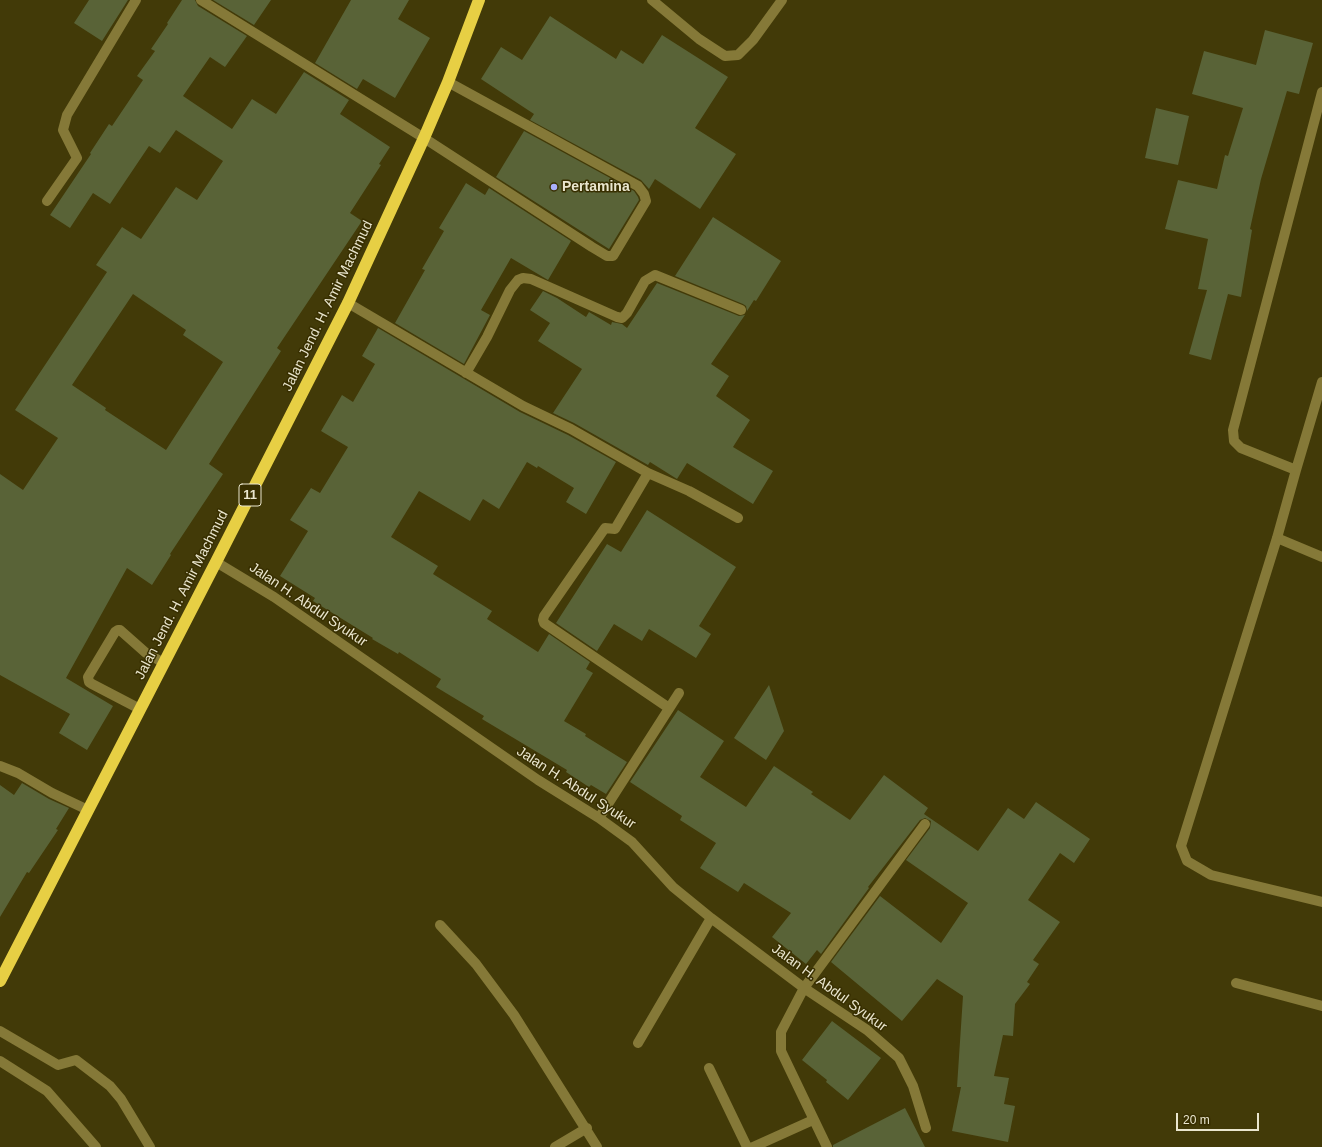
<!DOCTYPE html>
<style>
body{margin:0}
#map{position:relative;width:1322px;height:1147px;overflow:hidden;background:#423a08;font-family:Helvetica,sans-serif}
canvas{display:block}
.scale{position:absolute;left:1176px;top:1113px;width:83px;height:18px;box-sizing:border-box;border:2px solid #eae6ce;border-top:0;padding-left:5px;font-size:12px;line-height:14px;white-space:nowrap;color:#eae6ce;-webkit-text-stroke:3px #382f00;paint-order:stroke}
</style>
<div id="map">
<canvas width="1322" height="1147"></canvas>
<div class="scale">20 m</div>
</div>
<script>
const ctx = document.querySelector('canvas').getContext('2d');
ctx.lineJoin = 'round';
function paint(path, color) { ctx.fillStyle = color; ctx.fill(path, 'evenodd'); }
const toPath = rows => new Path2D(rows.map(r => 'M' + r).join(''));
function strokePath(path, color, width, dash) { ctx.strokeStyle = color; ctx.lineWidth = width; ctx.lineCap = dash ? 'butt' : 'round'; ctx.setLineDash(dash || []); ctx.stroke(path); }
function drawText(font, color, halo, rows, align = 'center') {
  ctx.font = font + ' Helvetica,sans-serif'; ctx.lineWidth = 3; ctx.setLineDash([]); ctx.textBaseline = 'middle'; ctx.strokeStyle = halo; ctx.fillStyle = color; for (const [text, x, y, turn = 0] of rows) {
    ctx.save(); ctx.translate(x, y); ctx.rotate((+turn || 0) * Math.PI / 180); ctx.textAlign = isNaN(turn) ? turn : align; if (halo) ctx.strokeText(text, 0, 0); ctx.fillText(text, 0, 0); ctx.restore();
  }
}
paint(toPath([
 [89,0,128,0,102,41,74,23],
 [182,0,195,0,198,6,247,36,225,67,210,57,183,96,232,129,252,99,276,114,304,72,349,100,340,114,390,147,379,164,381,165,350,213,362,221,277,348,281,351,209,464,223,474,170,554,171,555,152,585,127,568,66,678,113,706,87,750,59,733,70,714,0,675,0,474,23,490,58,438,15,410,107,272,96,265,122,227,141,239,176,187,197,200,223,161,176,130,160,153,149,146,110,204,93,193,70,228,50,215,91,154,90,153,109,124,112,126,143,80,137,76,155,51,151,49,168,24,167,23],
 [133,294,186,330,183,335,223,362,166,450,105,410,106,408,72,385],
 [213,0,271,0,254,25],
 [351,0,409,0,398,19,430,38,395,98,363,79,357,89,315,63],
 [550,16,616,59,621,50,643,64,662,35,728,77,695,128,736,154,700,209,655,179,649,189,641,180,530,120,534,114,481,79,501,47,522,60],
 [1265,30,1313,43,1299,94,1287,91,1261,179,1250,229,1252,230,1241,297,1228,294,1211,360,1189,354,1207,290,1198,289,1208,239,1165,229,1178,180,1217,189,1225,155,1228,156,1243,108,1192,94,1204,51,1256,65],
 [1156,108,1189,116,1178,165,1145,158],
 [524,131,634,191,638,197,639,200,609,249,496,177],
 [466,183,485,195,489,188,571,241,548,280,511,258,481,310,490,315,464,364,395,323,425,270,422,269,444,231,439,228],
 [713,217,781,261,756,301,754,300,747,311,746,306,743,304,675,276],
 [657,283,739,316,745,315,711,364,729,376,716,396,750,420,733,447,773,471,753,504,687,463,677,479,650,462,648,465,574,423,553,413,582,369,538,341,550,323,530,310,543,291,557,298,586,317,589,312,611,325,612,322,622,324,627,328],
 [378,328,520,412,568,435,616,462,586,514,566,502,574,488,538,466,537,468,527,462,499,509,483,499,470,521,419,491,391,537,438,566,433,574,492,611,487,619,527,645,538,652,549,634,590,662,586,669,593,673,564,721,586,734,585,736,627,762,606,794,591,785,589,787,566,772,567,770,482,719,484,716,436,687,441,679,399,652,398,654,372,639,373,638,313,601,315,598,280,576,308,531,290,520,311,488,320,493,348,447,321,431,342,395,353,402,375,364,362,356],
 [647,510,736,567,699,626,711,634,696,658,649,629,642,641,614,624,597,651,556,623,607,544,621,552],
 [769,685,784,731,766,760,734,738],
 [678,710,724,741,700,777,746,807,774,766,813,792,811,794,850,820,884,775,928,808,924,814,978,851,1008,808,1024,819,1036,802,1090,839,1074,863,1060,853,1028,900,1060,922,1033,960,1039,964,1027,982,1030,984,1015,1004,1013,1036,1003,1035,994,1076,1009,1078,1004,1104,1015,1106,1008,1142,952,1131,961,1087,957,1087,963,996,937,979,902,1021,831,962,880,896,941,943,968,903,906,860,930,828,931,821,925,818,920,820,868,887,869,888,821,954,817,950,806,964,772,937,791,913,744,883,738,892,700,868,716,843,680,820,682,816,630,782],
 [22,783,49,799,69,808,56,829,58,830,29,873,27,872,0,917,0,785,14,795],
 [832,1021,881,1058,848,1100,826,1082,827,1080,802,1060],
 [905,1108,925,1147,833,1147,833,1145]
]), '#596337');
strokePath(toPath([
 [201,0,424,138,592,247,607,256,613,256,646,201,644,194,638,186,448,82],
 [652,0,699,39,725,56,738,55,753,40,782,0],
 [47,201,77,158,63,130,67,115,136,0],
 [348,303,523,406,571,429,648,473,689,491,738,518],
 [466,373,487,337,510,290,518,280,523,278,531,279,617,317,622,318,627,313,645,281,655,275,741,310],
 [1322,382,1296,470,1277,538,1181,846,1187,861,1211,875,1322,902],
 [1296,470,1241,448,1234,441,1233,430,1322,92],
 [648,473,615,529,605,528,544,616,543,620,544,623,669,708],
 [1277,538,1322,557],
 [216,562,274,597,538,780,599,818,632,842,673,887,711,918,804,988,867,1030,899,1058,913,1086,926,1128],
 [140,709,92,684,89,682,88,677,115,632,118,630,120,630,146,653,164,663],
 [0,766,18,773,52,793,88,810],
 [599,818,679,693],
 [440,925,476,964,514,1015,597,1147],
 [1236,983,1322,1006],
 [0,1031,58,1065,76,1060,110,1086,121,1099,150,1147],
 [638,1043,711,918],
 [0,1061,47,1091,96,1147],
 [709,1068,747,1147],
 [555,1147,587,1128],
 [753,1147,813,1120],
 [827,1147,781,1051,781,1032,804,988,925,824]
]), '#857938', 10);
strokePath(toPath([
 [0,981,216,562,348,303,424,138,448,82,479,0]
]), '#e7cf44', 12);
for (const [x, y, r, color] of [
 [554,187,4,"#a9b0fc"]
]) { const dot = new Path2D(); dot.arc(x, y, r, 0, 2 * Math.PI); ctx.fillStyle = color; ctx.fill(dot); strokePath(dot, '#382f00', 1.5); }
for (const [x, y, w] of [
 [250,495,22]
]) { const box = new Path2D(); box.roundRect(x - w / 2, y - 11, w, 22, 3); ctx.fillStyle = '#382f00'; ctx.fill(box); strokePath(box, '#eae6ce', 1); }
drawText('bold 13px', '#eae6ce', null, [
 ["11",250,495]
]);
drawText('bold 14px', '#eae6ce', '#382f00', [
 ["Pertamina",562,187]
], 'left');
drawText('14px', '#eae6ce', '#382f00', [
 ["Jalan Jend. H. Amir Machmud",328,306,-64],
 ["Jalan Jend. H. Amir Machmud",182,595,-63],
 ["Jalan H. Abdul Syukur",308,605,34],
 ["Jalan H. Abdul Syukur",576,788,33],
 ["Jalan H. Abdul Syukur",829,988,36]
]);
</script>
